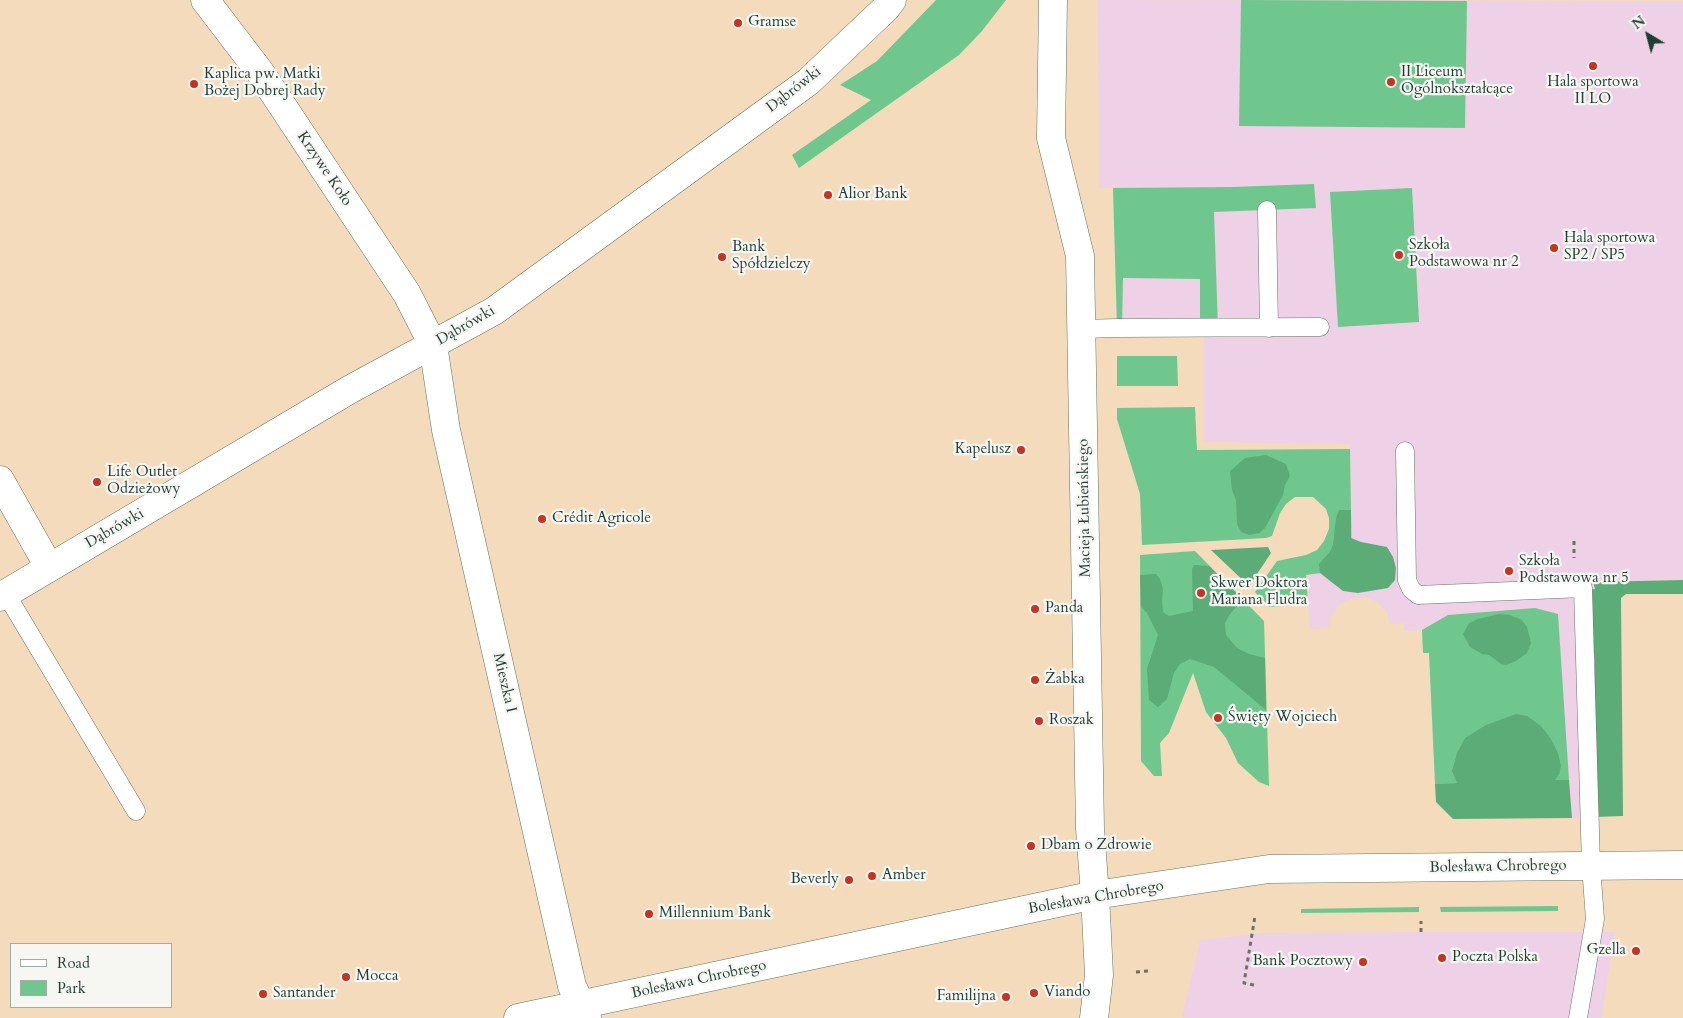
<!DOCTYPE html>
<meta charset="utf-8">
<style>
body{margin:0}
#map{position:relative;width:1683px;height:1018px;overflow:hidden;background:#f3dbbc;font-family:Cardo,serif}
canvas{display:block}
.legend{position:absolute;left:10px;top:943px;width:162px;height:65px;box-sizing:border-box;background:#f6f6f2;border:1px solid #a0aca6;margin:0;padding:6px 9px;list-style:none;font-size:15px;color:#1f3d34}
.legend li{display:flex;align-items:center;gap:10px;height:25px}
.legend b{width:25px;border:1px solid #a0aca6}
.north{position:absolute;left:1623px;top:10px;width:50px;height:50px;-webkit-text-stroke:4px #f6f6f2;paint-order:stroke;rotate:323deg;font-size:14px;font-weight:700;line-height:20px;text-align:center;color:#1f3d34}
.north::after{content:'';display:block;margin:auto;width:18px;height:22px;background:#1f3d34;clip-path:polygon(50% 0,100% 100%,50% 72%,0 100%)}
</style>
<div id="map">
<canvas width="1683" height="1018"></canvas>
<ul class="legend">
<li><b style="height:6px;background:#fff"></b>Road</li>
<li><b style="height:14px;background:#70c78d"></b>Park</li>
</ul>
<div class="north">N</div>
</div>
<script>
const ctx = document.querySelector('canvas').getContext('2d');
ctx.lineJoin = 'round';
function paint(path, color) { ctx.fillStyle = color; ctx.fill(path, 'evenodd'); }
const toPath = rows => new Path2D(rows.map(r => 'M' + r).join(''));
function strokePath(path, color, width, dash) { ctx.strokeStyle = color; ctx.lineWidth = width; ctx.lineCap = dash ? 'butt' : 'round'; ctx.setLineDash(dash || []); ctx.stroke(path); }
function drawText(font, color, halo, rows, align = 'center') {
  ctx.font = font + ' Cardo,serif'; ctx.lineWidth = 4.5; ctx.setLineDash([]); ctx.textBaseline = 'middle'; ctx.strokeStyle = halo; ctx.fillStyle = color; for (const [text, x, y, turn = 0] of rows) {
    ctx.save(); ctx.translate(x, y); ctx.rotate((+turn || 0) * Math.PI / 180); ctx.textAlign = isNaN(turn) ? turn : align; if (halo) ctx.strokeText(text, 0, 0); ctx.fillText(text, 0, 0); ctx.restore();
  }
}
paint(toPath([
 [1098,0,1683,1,1683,580,1594,582,1608,816,1572,818,1569,780,1435,784,1429,653,1423,653,1422,630,1405,631,1404,623,1389,624,1388,615,1384,608,1377,602,1369,598,1359,597,1350,599,1341,603,1330,618,1330,628,1310,629,1306,575,1352,569,1350,444,1204,442,1204,328,1117,328,1113,188,1099,188],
 [1421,932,1615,932,1601,1018,1182,1018,1200,940,1264,933]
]), '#eed0e7');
paint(toPath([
 [936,0,1006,0,982,31,959,55,799,168,792,155,871,100,840,85,877,61],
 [1241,0,1467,1,1465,128,1239,126],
 [1314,184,1316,208,1214,212,1218,328,1200,328,1200,279,1123,278,1122,328,1117,328,1113,188,1233,187],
 [1412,188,1419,322,1338,327,1330,192],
 [1117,356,1177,356,1178,386,1117,386],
 [1195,407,1197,450,1350,449,1352,569,1306,575,1308,604,1269,607,1255,592,1277,561,1306,555,1317,550,1324,541,1329,529,1329,518,1326,509,1313,497,1295,497,1286,504,1280,513,1272,536,1266,538,1142,545,1140,494,1117,419,1117,408],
 [1195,551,1264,621,1269,786,1259,782,1238,763,1226,738,1206,712,1193,673,1169,733,1160,743,1162,776,1154,776,1141,761,1140,555],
 [1535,608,1558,614,1569,780,1435,784,1429,653,1423,653,1422,630,1448,615],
 [1558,906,1558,911,1441,912,1440,907],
 [1419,907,1419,912,1301,913,1301,909]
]), '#70c78d');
paint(toPath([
 [1266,455,1286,464,1290,476,1285,485,1283,495,1265,528,1259,533,1249,535,1241,532,1237,524,1236,500,1232,490,1230,471,1245,458],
 [1339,510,1351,510,1351,538,1361,542,1387,547,1393,557,1396,568,1395,580,1388,588,1358,593,1343,591,1320,573,1319,564,1330,552,1333,545,1336,518],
 [1268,547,1271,553,1249,586,1211,550],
 [1194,565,1209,566,1243,599,1230,614,1225,623,1226,635,1237,648,1249,654,1265,658,1266,710,1214,667,1190,659,1180,664,1174,673,1167,699,1158,707,1149,700,1147,669,1158,635,1147,613,1141,607,1140,575,1156,574,1160,579,1163,589,1162,602,1163,612,1169,616,1193,611,1192,569],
 [1683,580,1683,594,1626,594,1621,598,1623,816,1595,817,1595,661,1587,590,1595,589,1593,582],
 [1499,614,1510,615,1522,620,1527,627,1531,643,1527,653,1516,661,1506,665,1501,664,1489,655,1482,654,1470,647,1463,634,1469,623,1478,619],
 [1516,714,1527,716,1541,726,1551,739,1558,753,1561,766,1559,774,1555,780,1569,780,1572,818,1453,819,1436,802,1435,784,1457,783,1452,771,1457,753,1465,738,1486,725]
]), '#5cac78');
const lane = toPath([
 [1267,210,1269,328],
 [1081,329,1117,328,1320,327],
 [1405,451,1407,580,1411,589,1418,595,1583,588,1591,866,1595,919,1578,1018],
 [6,594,136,811]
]);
const street = toPath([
 [205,0,260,72,407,294,433,345,446,430,452,457,572,986,587,1018],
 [1053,0,1051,138,1080,256,1090,829,1095,895,1099,975,1094,1018],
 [0,480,49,567],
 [0,597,349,390,494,311,808,82,886,8,892,0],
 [518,1018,1095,895,1269,869,1683,865]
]);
strokePath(lane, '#697464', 19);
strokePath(street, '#697464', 29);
strokePath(toPath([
 [1574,541,1574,558],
 [1421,932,1421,921],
 [1136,972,1148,971],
 [1254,985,1244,983,1255,916]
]), '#697464', 3, [4, 4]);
strokePath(lane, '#fff', 18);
strokePath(street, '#fff', 28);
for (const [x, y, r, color] of [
 [738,23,5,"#c8321e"],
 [1593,66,5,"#c8321e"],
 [1391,82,5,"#c8321e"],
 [194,84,5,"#c8321e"],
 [828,195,5,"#c8321e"],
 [1554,248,5,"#c8321e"],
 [1399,255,5,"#c8321e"],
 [722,257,5,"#c8321e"],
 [1021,450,5,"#c8321e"],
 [97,482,5,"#c8321e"],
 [542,519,5,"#c8321e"],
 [1509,571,5,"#c8321e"],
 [1201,593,5,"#c8321e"],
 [1035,609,5,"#c8321e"],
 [1035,680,5,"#c8321e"],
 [1218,718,5,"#c8321e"],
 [1039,721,5,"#c8321e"],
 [1031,846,5,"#c8321e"],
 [872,876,5,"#c8321e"],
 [849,880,5,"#c8321e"],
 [649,914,5,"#c8321e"],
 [1636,951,5,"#c8321e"],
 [1442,958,5,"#c8321e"],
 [1363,962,5,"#c8321e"],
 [346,977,5,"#c8321e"],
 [1034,993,5,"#c8321e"],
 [263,994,5,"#c8321e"],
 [1006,997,5,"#c8321e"]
]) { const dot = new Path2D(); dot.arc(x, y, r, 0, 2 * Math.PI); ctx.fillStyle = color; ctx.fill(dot); strokePath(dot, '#f6f6f2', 2); }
drawText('15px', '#1f3d34', '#f6f6f2', [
 ["Gramse",748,23],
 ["II Liceum",1401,73],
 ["Ogólnokształcące",1401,90],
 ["Kaplica pw. Matki",204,75],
 ["Bożej Dobrej Rady",204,92],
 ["Hala sportowa",1593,83,"center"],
 ["II LO",1593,100,"center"],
 ["Alior Bank",838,195],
 ["Hala sportowa",1564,239],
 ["SP2 / SP5",1564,256],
 ["Szkoła",1409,246],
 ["Podstawowa nr 2",1409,263],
 ["Bank",732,248],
 ["Spółdzielczy",732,265],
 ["Kapelusz",1011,450,"right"],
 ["Life Outlet",107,473],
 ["Odzieżowy",107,490],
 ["Crédit Agricole",552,519],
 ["Szkoła",1519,562],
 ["Podstawowa nr 5",1519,579],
 ["Skwer Doktora",1211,584],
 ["Mariana Fludra",1211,601],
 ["Panda",1045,609],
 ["Żabka",1045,680],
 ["Święty Wojciech",1228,718],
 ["Roszak",1049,721],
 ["Dbam o Zdrowie",1041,846],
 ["Amber",882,876],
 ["Beverly",839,880,"right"],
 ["Millennium Bank",659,914],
 ["Gzella",1626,951,"right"],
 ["Poczta Polska",1452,958],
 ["Bank Pocztowy",1353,962,"right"],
 ["Mocca",356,977],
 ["Viando",1044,993],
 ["Santander",273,994],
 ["Familijna",996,997,"right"]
], 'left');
drawText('15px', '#1f3d34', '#f6f6f2', [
 ["Dąbrówki",794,90,-38],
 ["Krzywe Koło",324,169,56],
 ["Dąbrówki",466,326,-30],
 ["Macieja Łubieńskiego",1085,508,-91],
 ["Dąbrówki",115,529,-30],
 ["Mieszka I",504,683,77],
 ["Bolesława Chrobrego",1498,867,-1],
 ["Bolesława Chrobrego",1096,898,-10],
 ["Bolesława Chrobrego",699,980,-12]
]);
</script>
